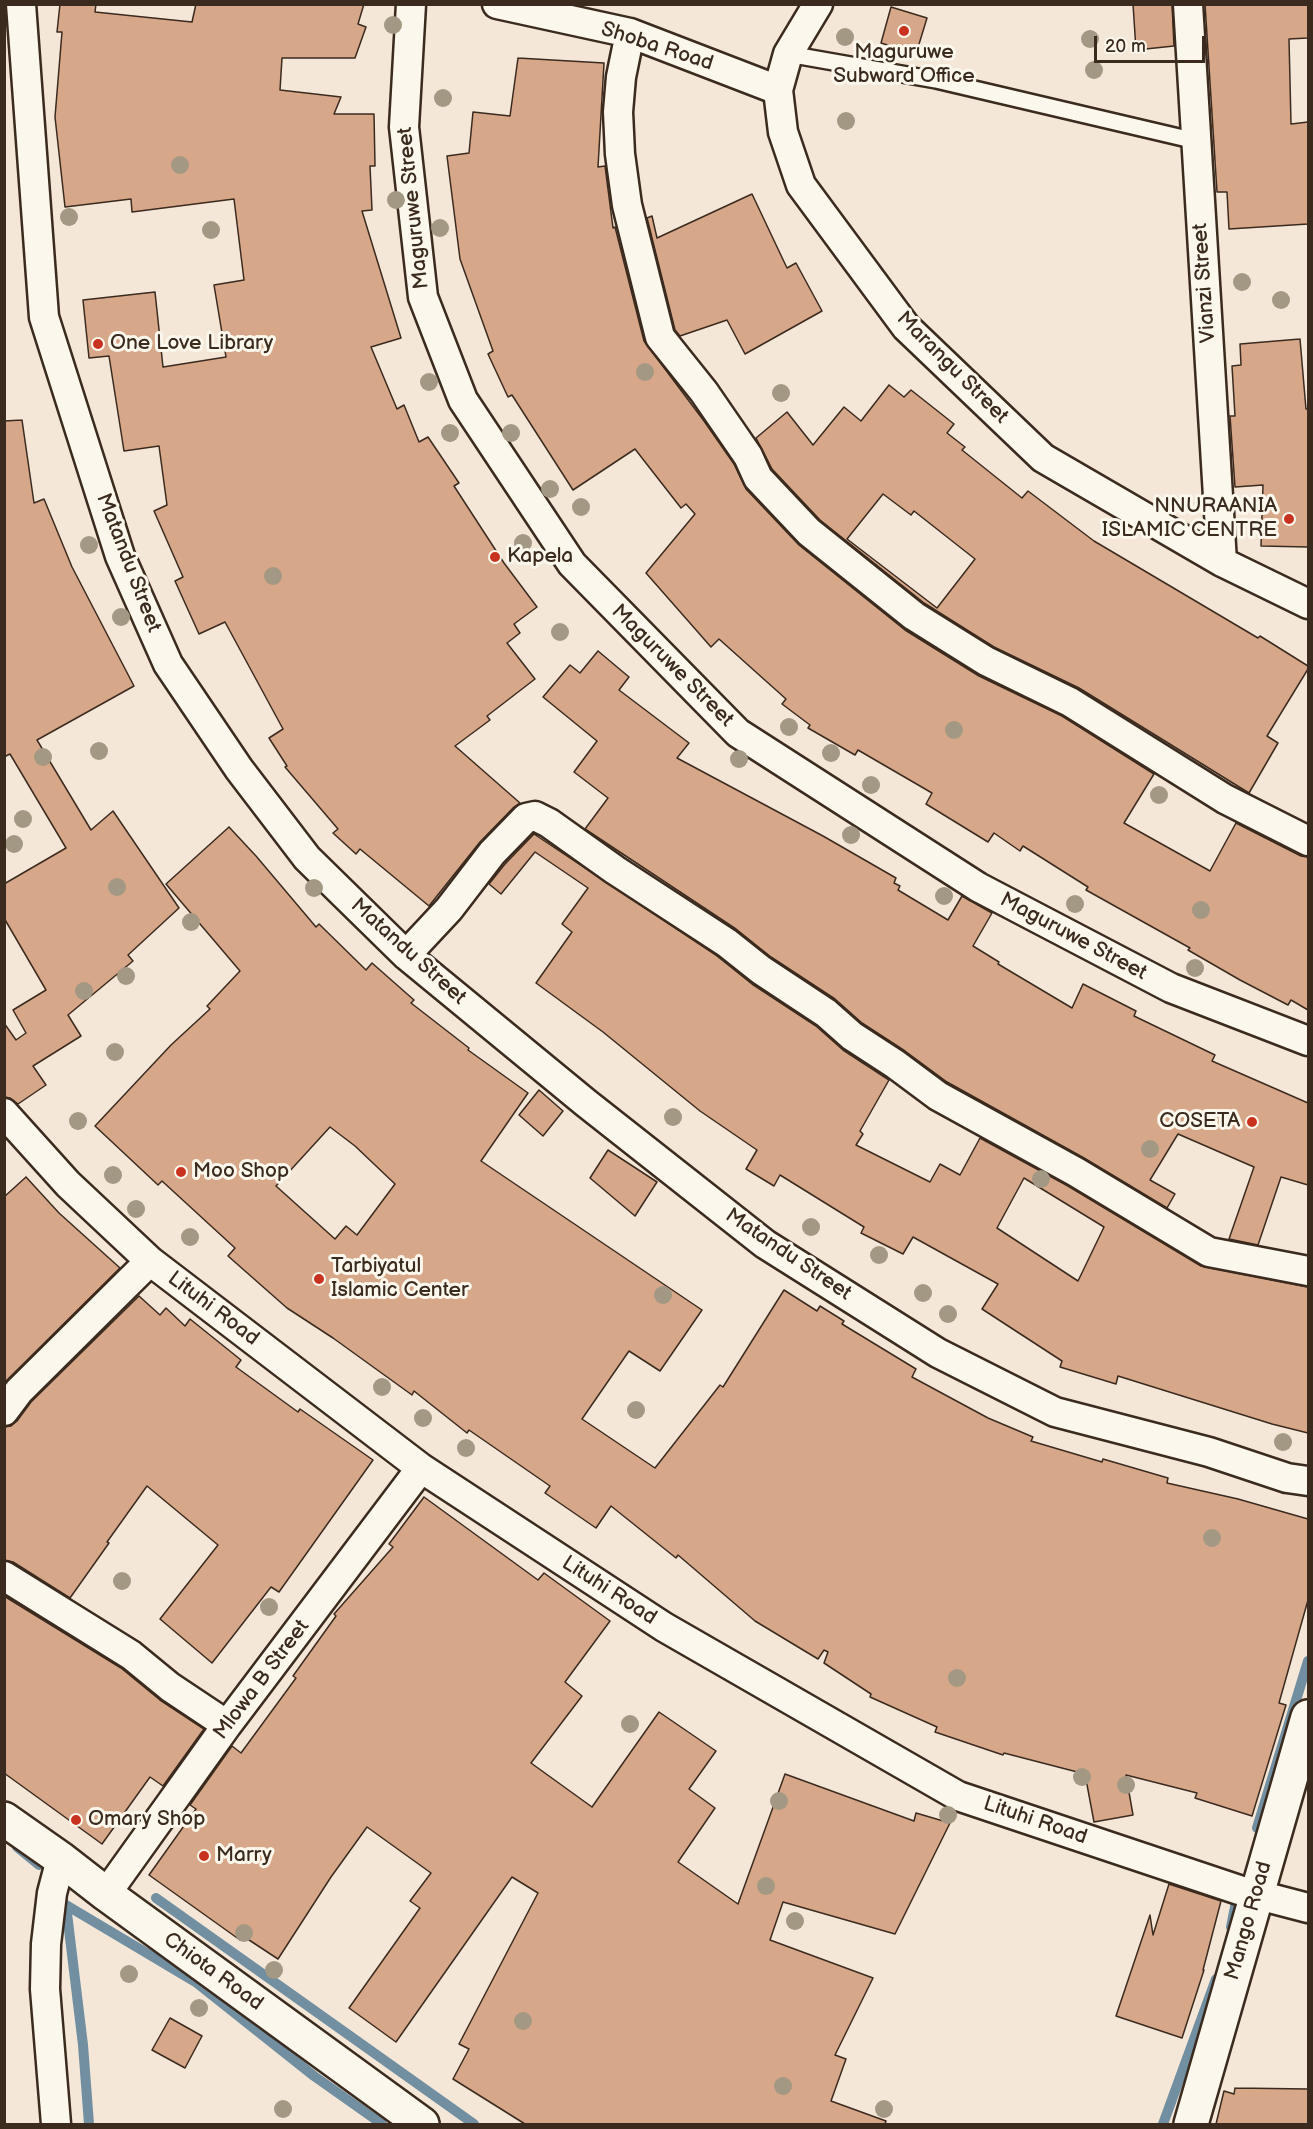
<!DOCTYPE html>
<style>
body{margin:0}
#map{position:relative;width:1313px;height:2129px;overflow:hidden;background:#f4e7d8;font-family:"Balsamiq Sans",sans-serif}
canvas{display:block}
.frame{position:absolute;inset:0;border:6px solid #3b2a1e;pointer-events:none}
.scale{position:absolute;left:1094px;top:36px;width:111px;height:27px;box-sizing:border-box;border:3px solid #3b2a1e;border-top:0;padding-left:8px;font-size:18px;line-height:21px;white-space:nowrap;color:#3b2a1e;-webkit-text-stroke:4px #fbf7ec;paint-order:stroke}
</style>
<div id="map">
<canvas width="1313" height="2129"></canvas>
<div class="frame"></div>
<div class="scale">20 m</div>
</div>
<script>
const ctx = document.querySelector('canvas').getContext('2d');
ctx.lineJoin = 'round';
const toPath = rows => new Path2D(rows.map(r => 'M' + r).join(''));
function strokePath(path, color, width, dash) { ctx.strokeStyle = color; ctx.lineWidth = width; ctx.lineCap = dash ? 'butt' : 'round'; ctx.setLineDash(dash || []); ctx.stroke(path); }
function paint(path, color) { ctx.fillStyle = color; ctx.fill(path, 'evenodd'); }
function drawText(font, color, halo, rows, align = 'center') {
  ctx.font = font + ' "Balsamiq Sans",sans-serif'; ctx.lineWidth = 6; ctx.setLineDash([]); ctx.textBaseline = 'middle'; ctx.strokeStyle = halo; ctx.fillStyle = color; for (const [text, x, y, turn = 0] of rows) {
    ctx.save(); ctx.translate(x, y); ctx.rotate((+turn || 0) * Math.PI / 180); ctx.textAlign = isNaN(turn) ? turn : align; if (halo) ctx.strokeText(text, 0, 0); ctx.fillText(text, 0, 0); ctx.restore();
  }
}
strokePath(toPath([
 [1257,1828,1308,1661],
 [17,1847,39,1865],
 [156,1898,474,2124],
 [66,1905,197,1983,314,2076,382,2124],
 [66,1905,83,2045,89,2124],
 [1231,1927,1238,1892],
 [1163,2124,1216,1979]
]), '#718fa0', 10);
const building = toPath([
 [60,4,96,4,95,12,192,22,196,4,364,4,358,24,366,27,355,58,282,58,280,90,341,97,334,114,374,114,375,166,370,166,372,210,362,211,401,338,371,347,397,409,404,405,419,442,428,437,459,483,454,486,504,563,537,607,514,624,520,633,507,643,535,679,487,716,490,720,455,746,520,803,514,807,480,842,429,906,360,849,356,854,333,833,338,829,285,767,287,766,269,738,283,729,225,622,199,634,175,581,183,577,154,511,167,505,159,446,124,451,109,356,89,358,83,300,155,292,163,367,226,357,214,285,244,280,234,199,132,212,131,199,65,207,55,117,62,32,57,32,60,4],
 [1133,4,1172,4,1174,46,1136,50,1133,4],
 [1205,4,1308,4,1308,38,1289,39,1291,124,1308,122,1308,224,1229,229,1227,192,1217,192,1205,4],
 [891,7,927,18,916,54,881,43,891,7],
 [518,58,604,63,598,167,605,166,613,228,615,227,644,341,704,421,734,464,746,489,799,545,905,630,979,676,1062,716,1154,774,1124,823,1210,871,1236,823,1301,856,1308,857,1308,1010,1291,1000,1288,1005,1240,980,1188,950,1190,948,1086,890,1088,887,1023,846,1020,851,994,833,988,842,926,804,932,793,858,750,855,755,808,728,810,725,782,704,786,699,719,639,711,647,646,573,695,514,686,504,681,508,635,449,573,490,512,395,508,397,488,354,493,351,460,259,447,156,469,153,473,112,510,116,518,58],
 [752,194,787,268,796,263,822,311,745,354,727,320,680,336,675,330,647,218,652,216,657,238,752,194],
 [1300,339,1306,409,1308,409,1308,547,1261,546,1263,485,1235,487,1230,416,1235,416,1232,366,1241,365,1240,344,1300,339],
 [889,385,904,397,911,390,954,424,947,433,965,447,962,450,1022,498,1028,491,1094,541,1258,638,1260,636,1308,666,1308,669,1267,736,1278,743,1249,793,1079,688,994,647,924,603,820,520,772,469,756,438,787,412,813,445,844,407,861,421,889,385],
 [883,494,911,515,914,511,975,559,937,608,847,539,883,494],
 [22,420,34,503,44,499,72,567,134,686,37,740,91,830,113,811,179,908,128,955,133,961,68,1015,81,1036,33,1066,46,1085,18,1104,10,1098,4,1097,4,1023,16,1040,26,1033,13,1010,46,990,4,918,4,884,66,848,10,754,4,757,4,421,22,420],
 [598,651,629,677,619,690,689,743,677,758,823,836,896,878,894,883,900,886,898,890,948,920,962,896,992,913,973,946,999,962,998,964,1072,1008,1083,984,1136,1011,1134,1016,1215,1055,1212,1061,1308,1103,1308,1185,1281,1177,1258,1245,1229,1239,1254,1167,1178,1134,1150,1180,1175,1194,1167,1208,1084,1158,947,1082,905,1051,862,1023,835,999,771,957,736,929,585,829,608,798,574,772,597,741,543,697,570,665,580,673,598,651],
 [229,827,256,856,316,927,319,924,366,970,372,963,414,1000,411,1003,469,1048,468,1050,528,1093,481,1161,702,1310,660,1371,629,1351,582,1419,655,1468,720,1385,723,1387,784,1290,817,1311,820,1306,844,1321,842,1324,916,1369,912,1377,988,1418,1033,1437,1031,1441,1102,1462,1103,1459,1168,1478,1167,1483,1238,1499,1308,1519,1308,1600,1279,1703,1286,1705,1252,1816,1195,1798,1197,1793,1126,1775,1133,1815,1094,1822,1085,1774,1004,1753,1003,1755,935,1732,937,1727,870,1697,871,1694,824,1663,828,1652,824,1650,818,1659,755,1621,678,1555,676,1558,611,1506,596,1528,545,1493,550,1486,469,1430,467,1433,414,1391,412,1395,333,1338,287,1308,228,1256,235,1248,162,1181,158,1185,95,1126,171,1045,210,1009,207,1006,240,971,166,884,229,827],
 [330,1127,355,1146,395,1184,357,1235,346,1226,335,1239,276,1186,330,1127],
 [534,834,717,956,752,984,816,1026,843,1050,889,1080,860,1131,863,1134,856,1145,930,1182,940,1164,960,1175,980,1138,1068,1186,1201,1266,1308,1287,1308,1433,1272,1424,1118,1376,1116,1384,1060,1367,1062,1361,982,1309,998,1284,913,1237,903,1254,861,1233,864,1227,780,1175,774,1186,746,1169,757,1150,700,1111,603,1032,536,983,572,932,562,924,588,888,535,852,501,894,489,884,505,864,534,834],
 [1024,1178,1104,1227,1078,1281,997,1228,1024,1178],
 [539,1090,563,1111,543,1136,519,1115,539,1090],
 [608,1150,657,1182,635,1216,590,1178,608,1150],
 [26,1177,59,1213,120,1268,4,1383,4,1197,26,1177],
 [139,1296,160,1315,166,1308,185,1326,190,1319,241,1360,236,1367,298,1412,300,1409,373,1460,279,1592,271,1587,212,1663,160,1619,218,1545,147,1486,107,1542,109,1543,70,1598,13,1562,4,1560,4,1427,11,1426,17,1421,31,1402,139,1296],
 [424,1497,538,1580,544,1573,610,1621,565,1682,582,1696,531,1763,592,1807,659,1712,716,1751,689,1789,715,1808,678,1862,738,1904,785,1774,914,1821,916,1813,950,1823,895,1934,783,1902,770,1940,873,1978,835,2055,846,2059,831,2101,886,2121,885,2124,525,2124,453,2079,469,2049,459,2044,538,1893,512,1877,396,2042,349,2008,420,1908,410,1901,431,1873,367,1827,331,1877,278,1959,243,1936,240,1940,149,1875,196,1809,190,1805,232,1746,241,1753,296,1678,293,1676,336,1616,334,1614,393,1547,389,1544,424,1497],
 [4,1596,121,1668,160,1700,204,1729,163,1786,150,1777,102,1844,4,1773,4,1596],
 [1169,1884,1221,1901,1203,1970,1204,1970,1182,2038,1116,2016,1150,1915,1153,1935,1169,1884],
 [170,2018,202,2036,185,2068,152,2050,170,2018],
 [1235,2088,1308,2089,1308,2124,1216,2124,1224,2091,1234,2094,1235,2088]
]);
paint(building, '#d7a789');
strokePath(building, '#3b2a1e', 1.5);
const service = toPath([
 [788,54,936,80,1196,141]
]);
const minor = toPath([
 [21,4,44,317,120,556,168,664,239,769,307,858,406,955,586,1103,765,1244,938,1353,1055,1412,1209,1452,1287,1478,1308,1481],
 [411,4,404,127,423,297,463,400,572,564,738,733,978,887,1171,988,1308,1041],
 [497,4,630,33,778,90],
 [818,4,788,54,778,90,783,132,801,185,906,327,1043,458,1222,562,1308,604],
 [1188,4,1222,562],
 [630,33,621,77,618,112,620,154,627,205,660,337,704,392,748,456,758,478,809,532,914,616,986,661,1070,702,1225,799,1308,841],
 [406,955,449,909,492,853,526,818,535,816,549,823,615,870,727,943,761,970,826,1013,852,1036,895,1064,938,1096,1076,1172,1209,1252,1308,1271],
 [4,1113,68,1184,150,1261,421,1468,664,1627,958,1796,1239,1890,1308,1908],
 [4,1411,19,1391,150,1261],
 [4,1576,131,1655,170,1687,227,1725],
 [106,1894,227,1725,421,1468],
 [56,2124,45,1989,46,1944,52,1893,61,1859]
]);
const tertiary = toPath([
 [4,1819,61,1859,106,1894,422,2124],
 [1191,2124,1308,1717]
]);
strokePath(service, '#3b2a1e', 20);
strokePath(minor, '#3b2a1e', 33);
strokePath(tertiary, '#3b2a1e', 38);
strokePath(service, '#fbf7ec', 15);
strokePath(minor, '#fbf7ec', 28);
strokePath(tertiary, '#fbf7ec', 33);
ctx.fillStyle = '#a39883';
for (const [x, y] of [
 [393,25],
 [845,37],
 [1090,39],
 [1094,70],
 [443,98],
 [846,121],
 [180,165],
 [396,200],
 [69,217],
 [440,228],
 [211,230],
 [1242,282],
 [1281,300],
 [645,372],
 [429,382],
 [781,393],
 [450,433],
 [511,433],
 [550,489],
 [581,507],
 [523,543],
 [89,545],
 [273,576],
 [121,617],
 [560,632],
 [789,727],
 [954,730],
 [99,751],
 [831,753],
 [43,757],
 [739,759],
 [871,785],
 [1159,795],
 [23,819],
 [851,835],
 [14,844],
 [117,887],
 [314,888],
 [944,896],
 [1075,904],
 [1201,910],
 [191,922],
 [1195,968],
 [126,976],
 [84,991],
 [115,1052],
 [673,1117],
 [78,1121],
 [1150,1149],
 [113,1175],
 [1041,1179],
 [136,1209],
 [811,1227],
 [190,1237],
 [879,1255],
 [923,1293],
 [663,1295],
 [948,1314],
 [382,1387],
 [636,1410],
 [423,1418],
 [1283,1442],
 [466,1448],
 [1212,1538],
 [122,1581],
 [269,1607],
 [957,1678],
 [630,1724],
 [1082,1777],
 [1126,1785],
 [779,1801],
 [948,1815],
 [766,1886],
 [795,1921],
 [244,1933],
 [274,1970],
 [129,1974],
 [199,2008],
 [523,2021],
 [783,2086],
 [283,2109],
 [884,2109]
]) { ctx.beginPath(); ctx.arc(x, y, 9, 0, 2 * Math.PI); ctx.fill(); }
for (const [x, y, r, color] of [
 [904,31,6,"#c8321e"],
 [98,344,6,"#c8321e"],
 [1289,519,6,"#c8321e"],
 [495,557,6,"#c8321e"],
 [1252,1122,6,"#c8321e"],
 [181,1172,6,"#c8321e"],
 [319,1279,6,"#c8321e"],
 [76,1820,6,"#c8321e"],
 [204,1856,6,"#c8321e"]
]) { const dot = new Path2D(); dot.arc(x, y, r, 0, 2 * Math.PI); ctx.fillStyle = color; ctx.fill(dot); strokePath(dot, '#fbf7ec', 2); }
drawText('21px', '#3b2a1e', '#fbf7ec', [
 ["Shoba Road",657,47,18],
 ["Maguruwe Street",414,208,-96],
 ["Vianzi Street",1205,283,-94],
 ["Marangu Street",952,368,45],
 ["Matandu Street",128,563,69],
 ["Maguruwe Street",672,666,45],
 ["Maguruwe Street",1073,937,28],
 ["Matandu Street",408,952,42],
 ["Matandu Street",788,1255,34],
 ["Lituhi Road",213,1309,37],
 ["Lituhi Road",609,1591,33],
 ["Mlowa B Street",262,1680,-53],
 ["Lituhi Road",1035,1821,19],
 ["Mango Road",1249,1921,-74],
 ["Chiota Road",213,1972,36]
]);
drawText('21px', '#3b2a1e', '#fbf7ec', [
 ["Maguruwe",904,53,"center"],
 ["Subward Office",904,77,"center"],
 ["One Love Library",110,344],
 ["NNURAANIA",1277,507,"right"],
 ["ISLAMIC CENTRE",1277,531,"right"],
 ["Kapela",507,557],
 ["COSETA",1240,1122,"right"],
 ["Moo Shop",193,1172],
 ["Tarbiyatul",331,1267],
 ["Islamic Center",331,1291],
 ["Omary Shop",88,1820],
 ["Marry",216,1856]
], 'left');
</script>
